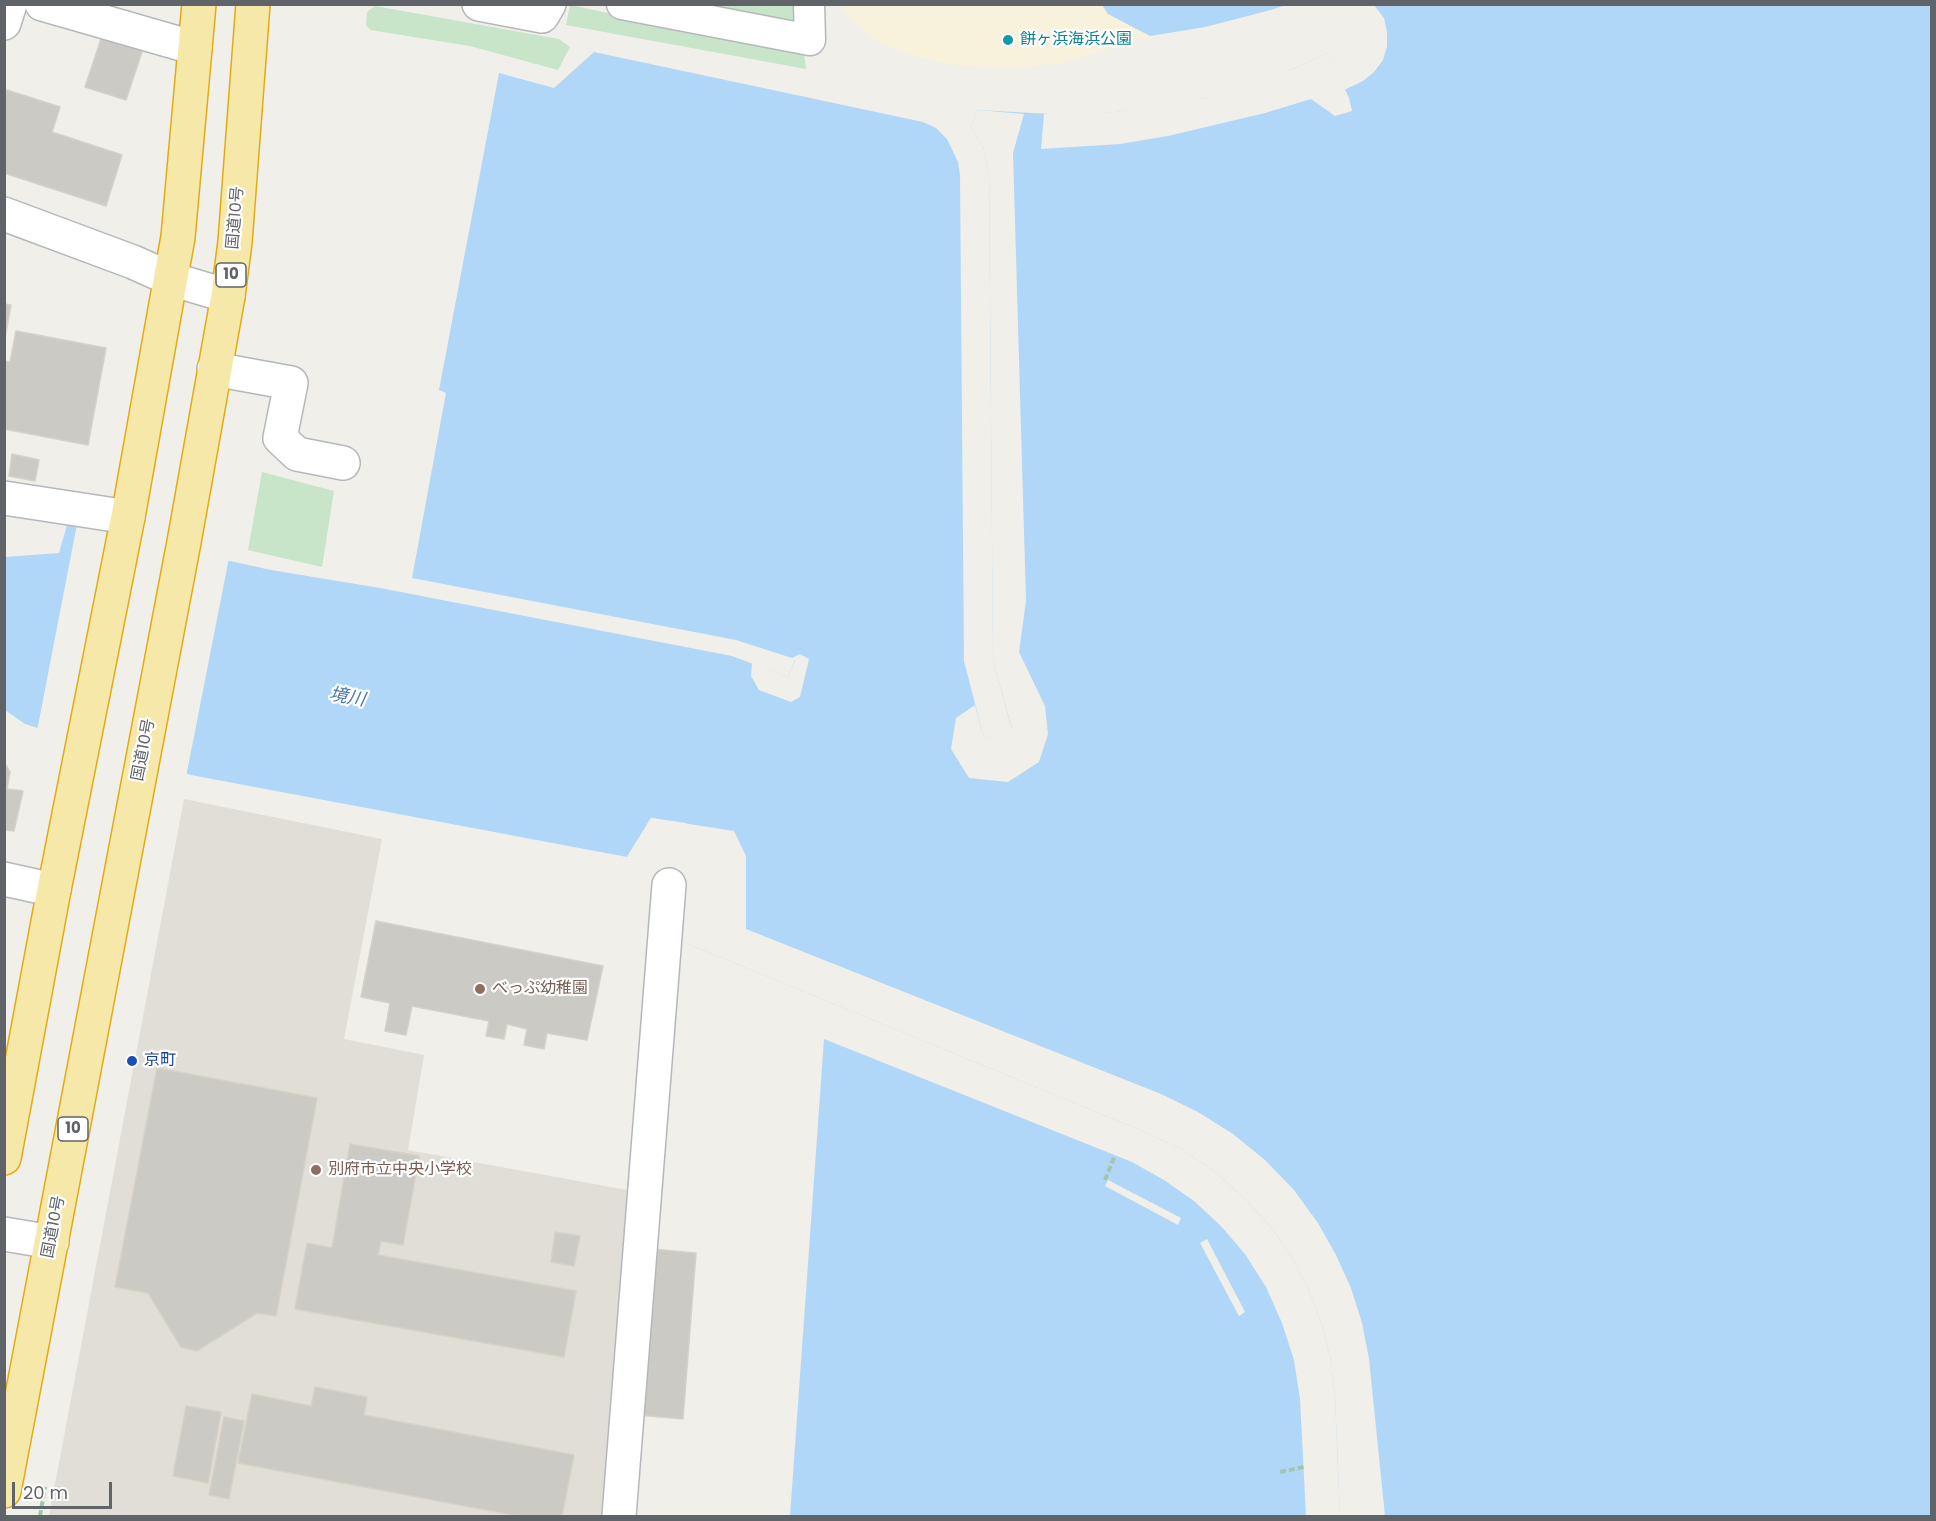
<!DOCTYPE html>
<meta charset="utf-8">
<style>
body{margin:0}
#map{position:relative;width:1936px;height:1521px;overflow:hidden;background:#f0efe9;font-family:Poppins,sans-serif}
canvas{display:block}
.frame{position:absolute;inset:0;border:6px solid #606367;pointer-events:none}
.scale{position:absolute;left:12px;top:1482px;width:100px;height:27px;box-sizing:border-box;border:3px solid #606367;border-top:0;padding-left:8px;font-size:18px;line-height:21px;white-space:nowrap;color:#606367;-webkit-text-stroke:4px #fff;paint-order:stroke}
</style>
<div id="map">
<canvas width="1936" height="1521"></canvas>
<div class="frame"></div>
<div class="scale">20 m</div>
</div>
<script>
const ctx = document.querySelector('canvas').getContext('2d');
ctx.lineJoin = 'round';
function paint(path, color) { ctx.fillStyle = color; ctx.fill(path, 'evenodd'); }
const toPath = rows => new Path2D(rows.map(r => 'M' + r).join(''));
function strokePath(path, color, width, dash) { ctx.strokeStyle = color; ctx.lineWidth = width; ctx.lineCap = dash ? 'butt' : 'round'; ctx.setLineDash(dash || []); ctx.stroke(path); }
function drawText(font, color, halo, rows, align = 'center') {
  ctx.font = font + ' Poppins,"Noto Sans JP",sans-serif'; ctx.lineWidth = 4.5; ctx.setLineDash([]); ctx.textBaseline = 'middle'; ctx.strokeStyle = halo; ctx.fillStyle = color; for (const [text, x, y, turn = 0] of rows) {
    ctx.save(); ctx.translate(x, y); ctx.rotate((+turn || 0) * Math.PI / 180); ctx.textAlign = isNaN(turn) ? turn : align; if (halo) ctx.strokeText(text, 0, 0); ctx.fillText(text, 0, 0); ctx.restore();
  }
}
paint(toPath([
 [184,799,382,839,344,1039,424,1055,408,1150,627,1190,604,1516,49,1516]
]), '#e0ded7');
paint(toPath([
 [570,5,804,54,806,69,566,25],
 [663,5,799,5,799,14,794,22],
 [375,6,559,39,570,47,558,70,470,46,370,30,366,25,367,12],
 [262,472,334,491,322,567,248,550]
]), '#c8e5c9');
paint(toPath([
 [843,5,1102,5,1109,14,1150,36,1063,63,1010,69,954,65,909,55,880,43,858,26,843,11]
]), '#f8f2dc');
paint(toPath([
 [1102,5,1286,5,1271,10,1205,27,1150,36,1108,14],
 [1374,5,1931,5,1931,1516,1340,1516,1335,1397,1331,1361,1322,1325,1309,1291,1292,1258,1271,1227,1244,1198,1214,1171,1181,1149,1145,1132,676,939,686,823,651,818,627,857,191,775,25,724,5,710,5,557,59,553,67,525,271,570,380,588,732,656,788,677,795,659,736,640,412,578,446,393,439,390,499,73,554,88,594,52,923,122,936,128,947,139,958,162,960,175,964,661,984,738,1012,730,993,660,989,173,983,146,971,128,977,110,1070,115,1116,112,1162,106,1204,98,1247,86,1288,71,1328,53,1344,90,1363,81,1374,72,1383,60,1387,46,1387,32,1384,18],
 [824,1039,1132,1162,1164,1180,1194,1201,1221,1226,1245,1254,1266,1287,1282,1323,1294,1360,1300,1399,1306,1516,790,1516]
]), '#b1d7f8');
paint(toPath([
 [1328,53,1349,98,1352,111,1335,116,1311,99,1265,113,1168,136,1120,144,1041,149,1044,114,1116,112,1204,98,1288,71],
 [977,110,1024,114,1013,153,1026,601,1019,652,1045,706,1048,734,1039,762,1008,782,969,778,951,749,956,718,975,705,984,738,1012,729,993,660,989,173,983,146,971,128],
 [77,524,229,558,186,777,37,731],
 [800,654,809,659,800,697,791,702,759,690,751,676,752,663,788,677,795,660,792,658],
 [651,818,734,831,746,856,746,929,1161,1094,1198,1112,1233,1134,1265,1160,1294,1190,1318,1223,1336,1255,1351,1288,1362,1323,1369,1359,1385,1516,1340,1516,1335,1397,1331,1361,1322,1325,1309,1291,1292,1258,1271,1227,1244,1198,1214,1171,1181,1149,1145,1132,676,939,682,868,679,867,683,826,653,821,630,857,627,857],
 [1108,1180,1181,1218,1178,1225,1105,1186],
 [1207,1239,1245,1312,1239,1316,1200,1243]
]), '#f0efe9');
const building = toPath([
 [103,33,144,46,126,100,85,87,103,33],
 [7,90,60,107,52,132,122,155,106,206,4,173,4,98,7,90],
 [4,304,11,305,4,343,4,304],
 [16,331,106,348,88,445,4,429,4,361,10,362,16,331],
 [12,454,39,460,35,481,9,476,12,454],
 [4,762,10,772,7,789,23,791,14,831,4,830,4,762],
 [376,921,603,966,587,1040,547,1033,544,1049,524,1045,527,1029,507,1024,504,1039,486,1036,489,1021,412,1006,406,1035,385,1031,390,1003,361,997,376,921],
 [157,1068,317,1098,276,1316,257,1313,197,1351,181,1347,148,1293,115,1287,157,1068],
 [350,1144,419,1156,403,1245,381,1241,378,1255,576,1291,564,1357,295,1309,307,1243,332,1248,350,1144],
 [555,1232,580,1236,574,1266,551,1262,555,1232],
 [652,1249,696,1253,683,1419,638,1415,652,1249],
 [315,1387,367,1397,364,1415,574,1455,562,1516,518,1516,238,1463,252,1394,311,1406,315,1387],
 [186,1406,221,1412,208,1483,173,1476,186,1406],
 [224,1417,244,1421,229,1499,209,1495,224,1417]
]);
paint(building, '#cccac5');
strokePath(building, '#d5d1c7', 1.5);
const pedestrian = toPath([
 [622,4,810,40,809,4]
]);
const minor = toPath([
 [42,4,195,48],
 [479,4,542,16,549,4],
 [4,23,10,4],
 [4,214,133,262,171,279,228,296],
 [214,369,291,383,280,438,297,454,343,463],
 [4,498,128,517],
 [4,879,54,890],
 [4,1234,52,1242],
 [619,1516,669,885]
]);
const trunk = toPath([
 [4,1158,54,890,128,517,178,237,199,4],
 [4,1491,184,542,228,296,235,242,253,4]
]);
strokePath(pedestrian, '#b5b8bb', 33);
strokePath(minor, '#b5b8bb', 36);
strokePath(trunk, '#e4aa14', 36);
strokePath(toPath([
 [1105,1180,1115,1155],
 [1280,1472,1304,1467],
 [40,1516,45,1487]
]), '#a1c6ad', 4, [6, 3]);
strokePath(pedestrian, '#fff', 30);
strokePath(minor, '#fff', 33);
strokePath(trunk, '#f6e8a8', 33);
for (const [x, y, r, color] of [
 [1008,40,6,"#0f9aa8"],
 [480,989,6,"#8d6e63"],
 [132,1061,6,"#1a4fb4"],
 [316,1170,6,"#8d6e63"]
]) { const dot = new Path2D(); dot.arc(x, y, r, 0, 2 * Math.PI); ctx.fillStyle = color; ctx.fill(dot); strokePath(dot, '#fff', 2); }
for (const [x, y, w] of [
 [231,275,30],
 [73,1129,30]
]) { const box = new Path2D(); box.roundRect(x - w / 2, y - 12, w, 24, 4.5); ctx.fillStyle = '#fff'; ctx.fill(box); strokePath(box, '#606367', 1.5); }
drawText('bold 15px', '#606367', null, [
 ["10",231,275],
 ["10",73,1129]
]);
drawText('16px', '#0d838f', '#fff', [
 ["餅ヶ浜海浜公園",1020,40]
], 'left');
drawText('16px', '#606367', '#fff', [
 ["国道10号",236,218,-85],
 ["国道10号",144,750,-79],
 ["国道10号",54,1227,-79]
]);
drawText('16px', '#785e54', '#fff', [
 ["べっぷ幼稚園",492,989],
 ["別府市立中央小学校",328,1170]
], 'left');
drawText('16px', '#164399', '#fff', [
 ["京町",144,1061]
], 'left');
drawText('italic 18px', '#4d78aa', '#fff', [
 ["境川",347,698,10]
]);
</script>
